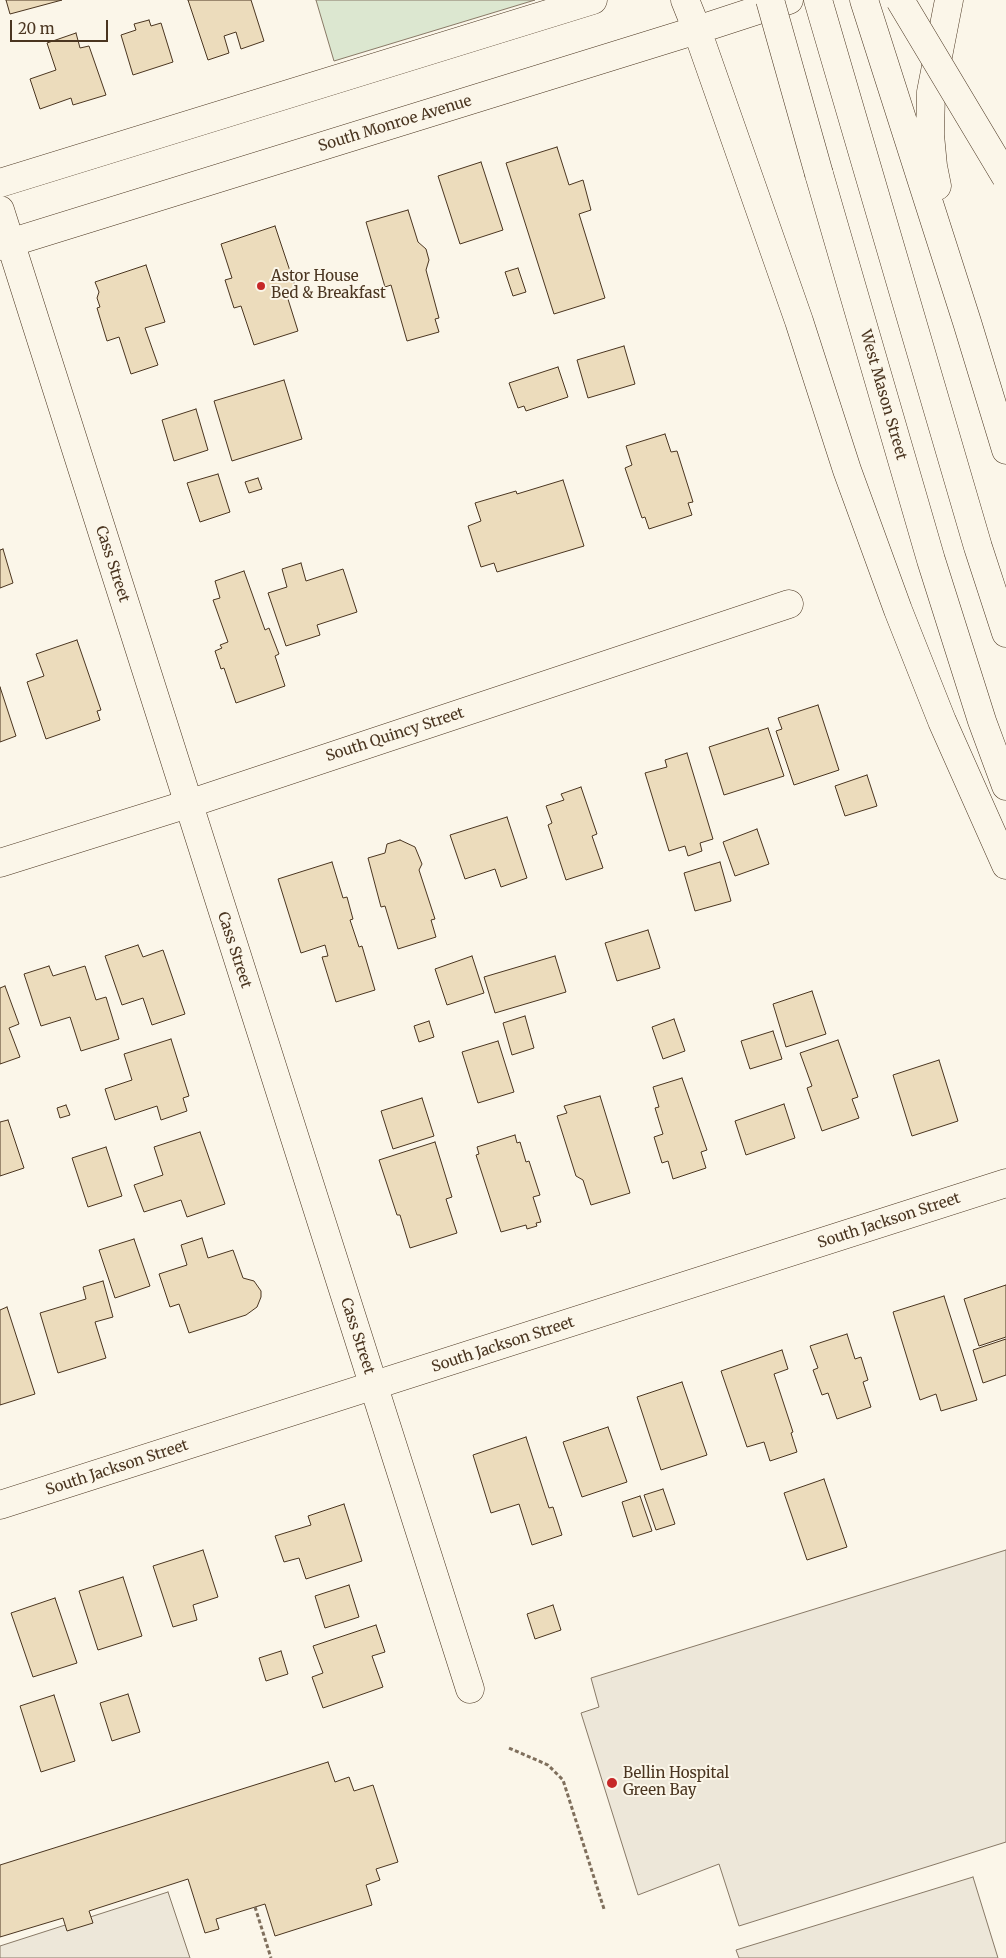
<!DOCTYPE html>
<style>
body{margin:0}
#map{position:relative;width:1006px;height:1958px;overflow:hidden;background:#fbf6e9;font-family:Merriweather,serif}
canvas{display:block}
.scale{position:absolute;left:10px;top:20px;width:98px;height:22px;box-sizing:border-box;border:2px solid #4a3520;border-top:0;padding-left:6px;font-size:15px;line-height:18px;white-space:nowrap;color:#4a3520;-webkit-text-stroke:4px #fbf6e9;paint-order:stroke}
</style>
<div id="map">
<canvas width="1006" height="1958"></canvas>
<div class="scale">20 m</div>
</div>
<script>
const ctx = document.querySelector('canvas').getContext('2d');
ctx.lineJoin = 'round';
function paint(path, color) { ctx.fillStyle = color; ctx.fill(path, 'evenodd'); }
const toPath = rows => new Path2D(rows.map(r => 'M' + r).join(''));
function strokePath(path, color, width, dash) { ctx.strokeStyle = color; ctx.lineWidth = width; ctx.lineCap = dash ? 'butt' : 'round'; ctx.setLineDash(dash || []); ctx.stroke(path); }
function drawText(font, color, halo, rows, align = 'center') {
  ctx.font = font + ' Merriweather,serif'; ctx.lineWidth = 4; ctx.setLineDash([]); ctx.textBaseline = 'middle'; ctx.strokeStyle = halo; ctx.fillStyle = color; for (const [text, x, y, turn = 0] of rows) {
    ctx.save(); ctx.translate(x, y); ctx.rotate((+turn || 0) * Math.PI / 180); ctx.textAlign = isNaN(turn) ? turn : align; if (halo) ctx.strokeText(text, 0, 0); ctx.fillText(text, 0, 0); ctx.restore();
  }
}
const green = toPath([
 [316,0,535,0,334,61,316,0]
]);
paint(green, '#dce7d0');
strokePath(green, '#887966', 1);
const parking = toPath([
 [1006,1550,1006,1842,739,1926,719,1864,638,1895,581,1713,599,1707,591,1678,1006,1550],
 [973,1877,998,1958,739,1958,736,1950,973,1877],
 [168,1892,190,1958,0,1958,0,1946,168,1892]
]);
paint(parking, '#ede7d9');
strokePath(parking, '#887966', 1);
const building = toPath([
 [6,0,62,0,10,14,6,0],
 [188,0,251,0,264,41,241,49,236,32,224,36,229,53,208,60,188,0],
 [149,20,151,26,161,23,173,62,133,75,121,35,136,30,134,24,149,20],
 [76,33,80,48,89,46,106,95,73,105,71,98,40,109,30,79,56,70,47,43,76,33],
 [557,147,569,185,583,180,591,210,579,214,605,298,554,314,506,163,557,147],
 [481,162,503,230,460,244,438,176,481,162],
 [408,210,418,242,426,249,429,260,426,270,439,318,435,319,439,332,407,341,391,285,385,287,366,222,408,210],
 [275,226,297,292,287,296,298,331,254,345,241,306,234,308,225,280,232,278,221,244,275,226],
 [146,265,165,322,145,328,158,365,131,374,119,337,107,341,97,308,100,307,97,298,99,292,95,282,146,265],
 [518,268,526,292,513,296,505,272,518,268],
 [624,346,635,384,588,398,577,360,624,346],
 [558,367,568,397,526,411,524,406,518,408,509,383,558,367],
 [284,380,302,439,232,461,214,401,284,380],
 [196,409,208,450,174,461,162,420,196,409],
 [665,434,671,452,677,451,693,502,688,503,692,515,649,529,645,517,642,518,625,468,632,465,626,446,665,434],
 [218,474,230,512,200,522,187,483,218,474],
 [258,478,262,489,249,493,245,482,258,478],
 [563,480,584,546,497,572,494,563,481,567,468,526,481,521,475,503,516,491,517,494,563,480],
 [3,549,13,583,0,588,0,550,3,549],
 [301,563,306,581,343,569,357,612,317,625,320,635,286,646,268,593,287,587,282,569,301,563],
 [244,571,265,630,269,628,279,654,275,656,285,686,236,703,224,668,221,669,215,651,222,648,220,645,228,642,213,600,220,598,215,581,244,571],
 [77,640,101,710,97,711,100,720,46,739,27,682,44,676,36,654,77,640],
 [0,687,16,736,0,742,0,687],
 [818,705,839,770,794,785,776,731,782,729,778,718,818,705],
 [768,728,784,776,724,795,709,747,768,728],
 [687,753,713,839,700,843,702,851,688,856,685,846,669,851,645,773,667,767,665,760,687,753],
 [867,775,877,806,845,816,835,786,867,775],
 [581,787,597,834,592,836,603,868,566,880,548,825,552,823,546,806,564,800,561,794,581,787],
 [507,817,527,878,501,887,495,869,465,879,450,835,507,817],
 [757,829,769,864,735,876,723,842,757,829],
 [400,840,415,847,422,864,419,870,435,919,431,920,436,937,398,949,385,906,381,907,368,858,385,853,387,844,400,840],
 [332,862,343,898,347,897,353,919,350,920,359,947,362,946,375,990,336,1002,322,957,328,956,325,945,301,953,278,879,332,862],
 [720,862,731,901,695,911,684,873,720,862],
 [648,930,660,968,617,981,605,943,648,930],
 [138,945,143,957,163,950,185,1014,152,1025,143,998,122,1005,105,956,138,945],
 [472,956,484,993,447,1005,435,969,472,956],
 [555,956,566,992,495,1013,484,977,555,956],
 [49,966,53,976,85,966,96,1000,106,997,119,1039,81,1051,70,1017,41,1026,24,974,49,966],
 [5,986,19,1024,9,1028,20,1057,0,1064,0,988,5,986],
 [812,991,826,1034,786,1047,773,1004,812,991],
 [525,1016,534,1048,512,1055,503,1023,525,1016],
 [674,1019,685,1051,663,1059,652,1027,674,1019],
 [429,1021,434,1037,419,1042,414,1026,429,1021],
 [773,1031,782,1059,750,1069,741,1041,773,1031],
 [171,1039,189,1096,183,1098,187,1111,161,1120,157,1106,115,1120,105,1089,132,1080,124,1054,171,1039],
 [838,1040,858,1097,852,1099,859,1118,822,1131,807,1088,812,1086,800,1053,838,1040],
 [498,1041,514,1092,478,1103,462,1052,498,1041],
 [939,1060,958,1121,912,1136,893,1075,939,1060],
 [682,1078,707,1150,701,1152,706,1168,673,1179,668,1161,662,1163,654,1137,663,1134,655,1108,659,1107,653,1087,682,1078],
 [600,1096,630,1193,591,1205,583,1180,576,1176,557,1116,567,1113,564,1106,600,1096],
 [422,1098,434,1136,393,1149,381,1111,422,1098],
 [784,1104,795,1138,746,1155,735,1121,784,1104],
 [66,1105,70,1115,60,1118,57,1108,66,1105],
 [8,1120,24,1168,0,1176,0,1122,8,1120],
 [200,1132,225,1204,187,1217,181,1200,144,1212,134,1185,163,1175,154,1147,200,1132],
 [515,1135,517,1143,520,1142,526,1162,529,1161,540,1195,533,1197,541,1222,536,1223,537,1226,527,1229,526,1225,501,1232,476,1155,479,1154,477,1147,515,1135],
 [435,1142,452,1197,446,1199,457,1233,410,1248,400,1215,397,1215,379,1160,435,1142],
 [106,1147,122,1196,88,1207,72,1158,106,1147],
 [202,1238,208,1258,233,1250,243,1278,254,1281,261,1291,261,1297,257,1307,246,1315,189,1333,179,1304,170,1307,159,1274,187,1265,181,1245,202,1238],
 [134,1239,150,1286,115,1298,99,1250,134,1239],
 [103,1281,113,1317,95,1322,106,1358,58,1373,40,1313,86,1299,83,1287,103,1281],
 [1006,1285,1006,1337,979,1346,964,1299,1006,1285],
 [944,1296,977,1400,941,1411,936,1394,920,1400,893,1312,944,1296],
 [7,1307,35,1394,0,1405,0,1310,7,1307],
 [847,1334,855,1359,861,1357,868,1380,863,1382,871,1407,837,1419,828,1393,822,1395,813,1370,818,1368,810,1346,847,1334],
 [1006,1339,1006,1375,983,1383,973,1350,1006,1339],
 [782,1350,788,1369,774,1374,793,1432,791,1433,797,1452,770,1461,764,1442,747,1447,721,1371,782,1350],
 [682,1382,707,1455,661,1470,637,1397,682,1382],
 [608,1427,627,1482,582,1497,563,1442,608,1427],
 [526,1437,549,1508,553,1507,562,1535,532,1545,519,1504,491,1513,473,1455,526,1437],
 [824,1479,847,1547,807,1560,784,1493,824,1479],
 [663,1489,675,1524,656,1530,644,1495,663,1489],
 [640,1496,652,1531,633,1537,622,1502,640,1496],
 [344,1504,362,1561,306,1579,299,1558,284,1562,275,1536,311,1525,308,1516,344,1504],
 [203,1550,218,1597,193,1605,197,1620,173,1627,153,1566,203,1550],
 [123,1577,142,1636,98,1650,79,1591,123,1577],
 [349,1585,359,1617,325,1628,315,1596,349,1585],
 [55,1598,77,1663,33,1677,11,1613,55,1598],
 [553,1605,561,1630,535,1639,527,1614,553,1605],
 [376,1625,385,1652,372,1656,383,1687,323,1708,312,1677,323,1673,313,1646,376,1625],
 [281,1651,288,1674,266,1681,259,1658,281,1651],
 [128,1694,140,1732,112,1741,100,1703,128,1694],
 [54,1695,75,1761,41,1772,20,1706,54,1695],
 [328,1762,335,1782,349,1777,354,1791,373,1785,398,1862,376,1869,380,1880,366,1885,372,1905,275,1936,265,1904,216,1919,219,1929,205,1933,188,1879,89,1911,93,1923,67,1931,63,1918,0,1937,0,1865,328,1762]
]);
paint(building, '#ecdcbc');
strokePath(building, '#4a3520', 1);
const minor = toPath([
 [0,210,470,1689],
 [0,863,188,804,789,604],
 [0,1505,1006,1183]
]);
const secondary = toPath([
 [818,0,978,547,1006,633],
 [819,174,931,560,982,721,1006,786]
]);
const primary = toPath([
 [685,0,697,30,799,321,847,470,898,610,942,721,1006,865],
 [864,0,967,322,1006,450],
 [0,183,593,0],
 [937,186,933,166,930,135,931,92,949,0],
 [0,246,697,30,789,0]
]);
strokePath(minor, '#4a3520', 29);
strokePath(secondary, '#4a3520', 29);
strokePath(primary, '#4a3520', 29);
strokePath(toPath([
 [509,1748,548,1765,563,1780,604,1909],
 [255,1907,271,1958]
]), '#7f6f5c', 3, [4, 2.5]);
strokePath(minor, '#fbf6e9', 28);
strokePath(secondary, '#fbf6e9', 28);
strokePath(primary, '#fbf6e9', 28);
const secondaryBridge = toPath([
 [770,0,819,174]
]);
const primaryBridge = toPath([
 [900,0,1006,177]
]);
strokePath(secondaryBridge, '#4a3520', 29, []);
strokePath(primaryBridge, '#4a3520', 29, []);
strokePath(secondaryBridge, '#fbf6e9', 28);
strokePath(primaryBridge, '#fbf6e9', 28);
for (const [x, y, r, color] of [
 [261,286,5,"#c62828"],
 [612,1783,6,"#c62828"]
]) { const dot = new Path2D(); dot.arc(x, y, r, 0, 2 * Math.PI); ctx.fillStyle = color; ctx.fill(dot); strokePath(dot, '#fbf6e9', 2); }
drawText('15px', '#4a3520', '#fbf6e9', [
 ["South Monroe Avenue",395,124,-17],
 ["West Mason Street",883,395,74],
 ["Cass Street",112,564,72],
 ["South Quincy Street",395,735,-18],
 ["Cass Street",234,950,72],
 ["South Jackson Street",889,1221,-18],
 ["Cass Street",357,1336,72],
 ["South Jackson Street",503,1345,-18],
 ["South Jackson Street",117,1468,-18]
]);
drawText('15px', '#4a3520', '#fbf6e9', [
 ["Astor House",271,277],
 ["Bed & Breakfast",271,294],
 ["Bellin Hospital",623,1774],
 ["Green Bay",623,1791]
], 'left');
</script>
